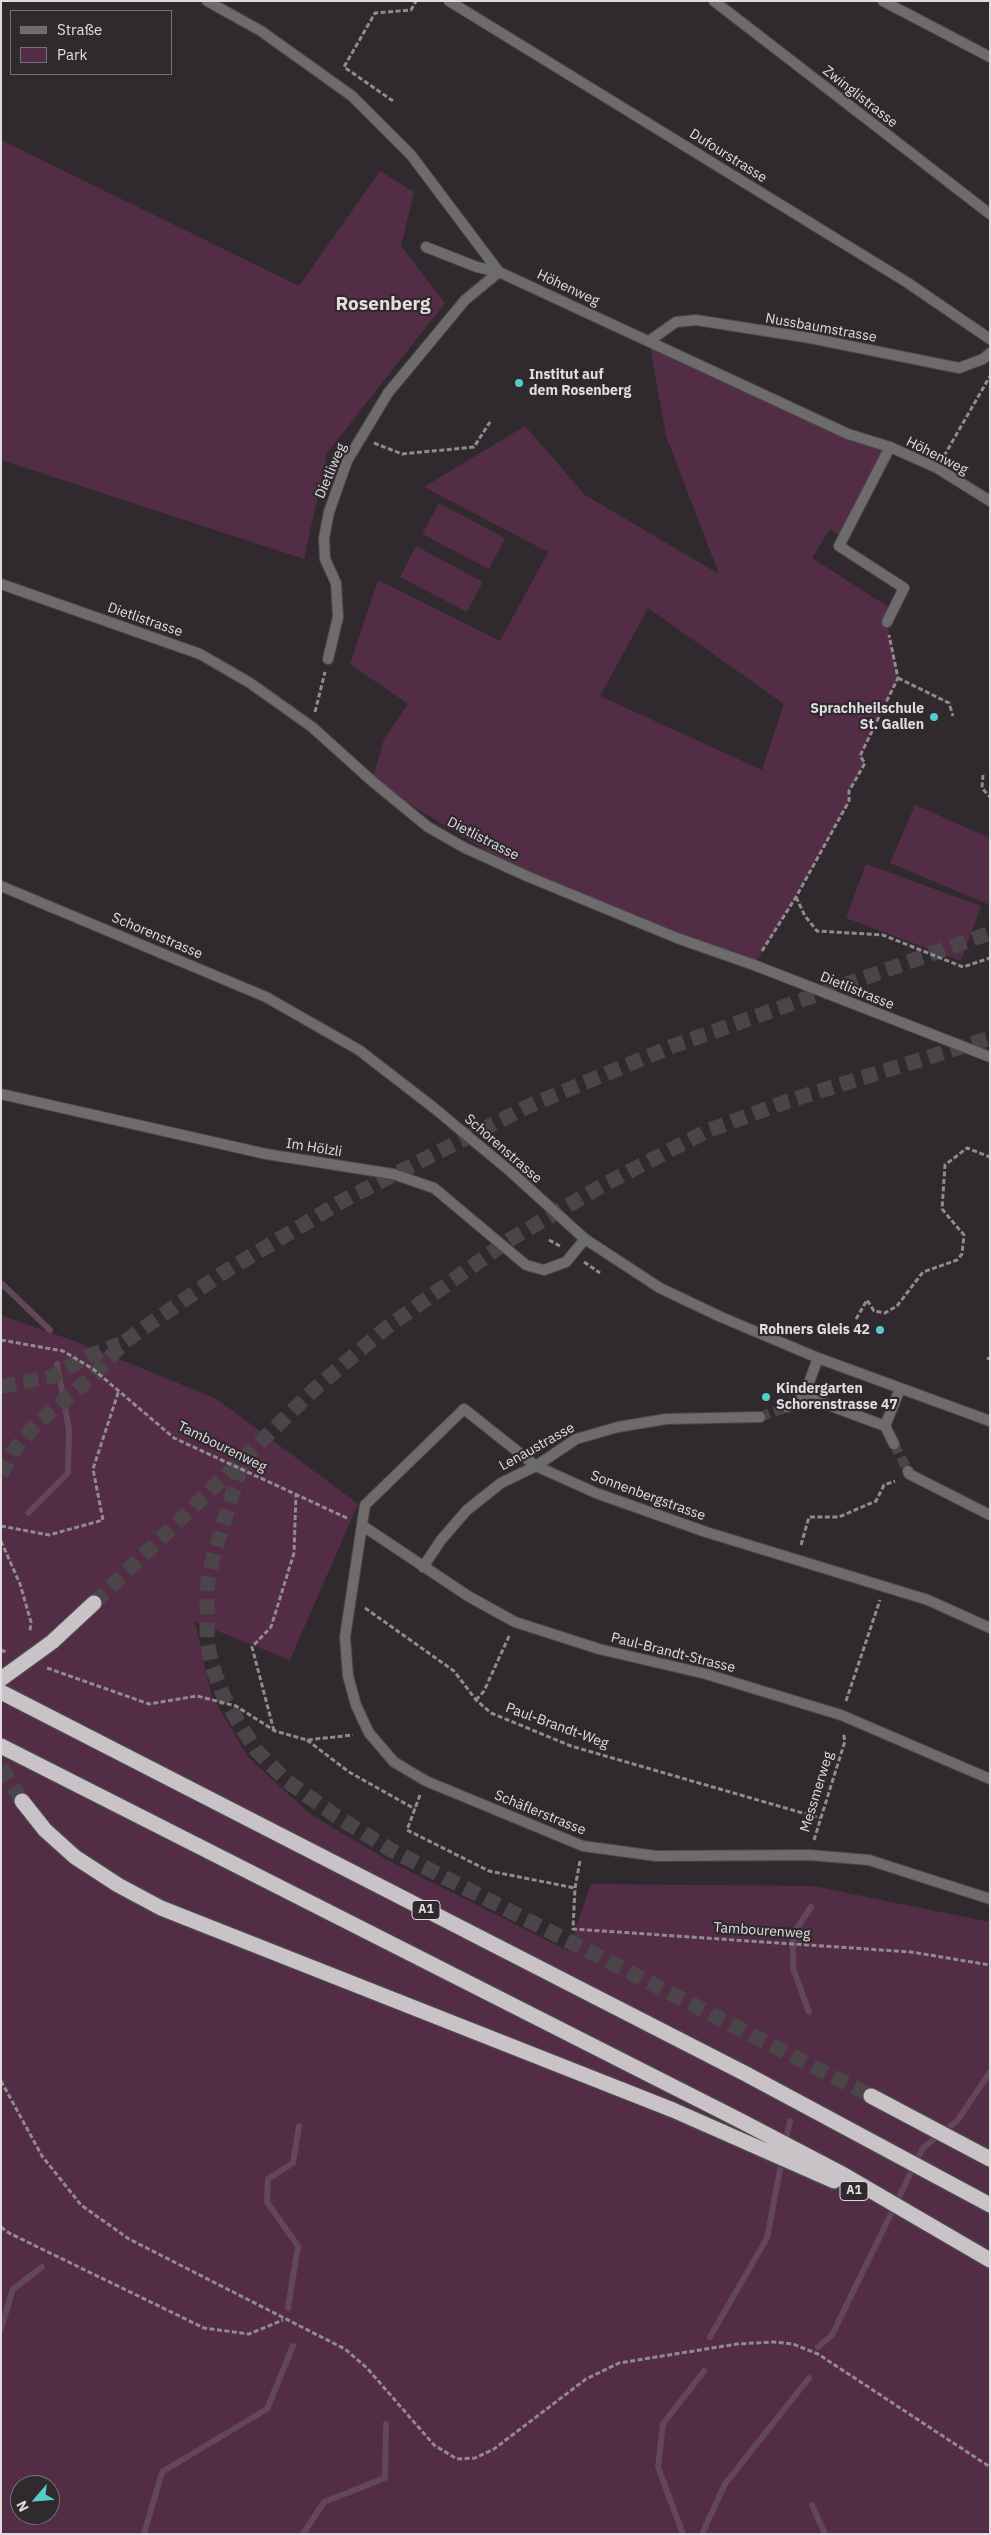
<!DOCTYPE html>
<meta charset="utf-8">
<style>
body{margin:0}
#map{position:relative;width:991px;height:2535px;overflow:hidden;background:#302a2e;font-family:"IBM Plex Sans",sans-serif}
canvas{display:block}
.frame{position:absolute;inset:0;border:2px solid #e1dddf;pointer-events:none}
.legend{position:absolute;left:10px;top:10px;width:162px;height:65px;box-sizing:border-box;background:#302a2e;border:1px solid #777275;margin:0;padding:6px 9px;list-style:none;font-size:15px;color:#e1dddf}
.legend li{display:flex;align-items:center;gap:10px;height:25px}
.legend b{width:25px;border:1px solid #777275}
.north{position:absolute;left:10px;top:2475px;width:50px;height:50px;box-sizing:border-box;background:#302a2e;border:1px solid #777275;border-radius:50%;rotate:243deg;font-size:14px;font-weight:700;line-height:20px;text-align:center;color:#e1dddf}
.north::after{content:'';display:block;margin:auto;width:18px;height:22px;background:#54cdc8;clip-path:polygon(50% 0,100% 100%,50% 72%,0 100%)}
</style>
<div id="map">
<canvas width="991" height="2535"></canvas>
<div class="frame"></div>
<ul class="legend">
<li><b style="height:6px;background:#6e6b6d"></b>Straße</li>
<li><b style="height:14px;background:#522d45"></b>Park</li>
</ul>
<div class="north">N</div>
</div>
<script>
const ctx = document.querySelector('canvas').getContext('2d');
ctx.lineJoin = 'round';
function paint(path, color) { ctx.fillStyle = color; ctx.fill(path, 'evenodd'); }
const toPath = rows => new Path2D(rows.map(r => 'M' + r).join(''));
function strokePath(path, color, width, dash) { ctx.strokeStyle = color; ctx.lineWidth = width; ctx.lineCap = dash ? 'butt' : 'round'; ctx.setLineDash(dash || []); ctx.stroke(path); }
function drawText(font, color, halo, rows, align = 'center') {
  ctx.font = font + ' "IBM Plex Sans",sans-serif'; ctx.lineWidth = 4.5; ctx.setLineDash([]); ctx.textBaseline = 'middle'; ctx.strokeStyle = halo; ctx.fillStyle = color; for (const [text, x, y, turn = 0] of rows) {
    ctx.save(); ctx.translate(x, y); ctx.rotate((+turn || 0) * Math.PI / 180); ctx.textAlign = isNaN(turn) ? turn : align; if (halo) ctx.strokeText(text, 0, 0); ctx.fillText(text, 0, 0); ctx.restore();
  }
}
paint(toPath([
 [1,140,299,286,380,171,414,192,401,246,445,303,327,453,304,559,1,460],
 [649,341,890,447,844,539,830,529,812,558,893,610,887,622,898,678,860,756,865,763,849,791,849,801,796,897,754,965,529,877,372,781,384,739,408,704,350,664,378,580,500,641,548,552,424,487,525,426,585,495,719,574,666,436],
 [648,608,784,704,762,770,600,696],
 [439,503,505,538,489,569,422,534],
 [416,546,483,582,467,612,400,577],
 [915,805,990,838,990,905,890,863],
 [866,864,981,906,961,961,846,918],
 [1,1315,77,1342,217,1399,358,1504,290,1660,195,1622,211,1694,248,1757,310,1814,384,1858,568,1951,591,1884,813,1886,990,1922,990,2534,1,2534],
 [20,2485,50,2485,50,2515,20,2515]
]), '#522d45');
strokePath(toPath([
 [1,1283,50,1330],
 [28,1513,68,1473,69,1430,57,1364],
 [809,2012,793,1968,793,1934,811,1907],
 [785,2144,790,2121],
 [288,2308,298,2246,267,2202,268,2179,293,2163,299,2126],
 [1,2328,13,2289,42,2267],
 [710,2337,767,2238,782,2159],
 [818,2347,832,2335,923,2148,957,2121,990,2072],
 [812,2505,825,2534],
 [144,2534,162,2472,267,2409,293,2346],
 [303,2534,324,2502,385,2478,386,2424],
 [683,2534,658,2467,663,2424,704,2371],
 [702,2534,725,2484,809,2378]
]), '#624659', 6);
strokePath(toPath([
 [760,1417,787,1407],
 [894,1444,908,1471]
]), '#4b4549', 10, [10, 5]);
strokePath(toPath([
 [1,1387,53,1376,89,1356,120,1344],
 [241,1466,214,1554,207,1585,207,1641,212,1666,224,1697,238,1722,256,1750,287,1781,336,1816,391,1850,871,2096],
 [1,1475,12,1453,35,1425,93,1376,124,1342,221,1274,344,1200,529,1106,673,1046,990,933],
 [94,1603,318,1386,386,1328,509,1240,605,1184,707,1131,788,1101,990,1038],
 [1,1767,22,1801]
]), '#4b4549', 15, [15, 8]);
const lane = toPath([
 [426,247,477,267,499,272],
 [887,622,904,588,839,546,890,447]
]);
const street = toPath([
 [207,1,261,31,352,96,411,155,499,272,848,434,890,447,937,468,990,501],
 [449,1,908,283,990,339],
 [714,1,990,214],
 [883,1,990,57],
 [649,341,676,322,696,320,810,338,959,368,983,359,990,353],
 [1,584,200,654,250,683,312,727,372,781,428,827,465,848,529,877,677,938,754,965,990,1057],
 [328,659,338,617,336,583,325,559,324,538,329,512,347,461,388,393,465,300,499,272],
 [1,886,266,997,359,1050,434,1108,511,1172,585,1239,660,1288,721,1317,818,1358,990,1421],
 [1,1094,266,1154,393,1174,434,1188,526,1265,544,1270,566,1262,585,1239],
 [818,1358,804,1396,885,1426,900,1389],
 [787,1407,804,1396],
 [885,1426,894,1444],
 [908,1471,909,1474,990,1515],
 [363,1526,468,1596,515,1622,599,1649,706,1674,841,1715,990,1779],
 [423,1567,441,1540,467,1510,501,1483,536,1466,576,1439,618,1427,666,1419,760,1417],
 [990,1628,928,1600,706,1532,596,1493,536,1466,464,1409,365,1505,345,1637,348,1676,356,1705,369,1733,394,1762,426,1781,583,1846,656,1856,809,1855,869,1860,990,1899]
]);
const highway = toPath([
 [52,1642,94,1603],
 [1,1692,746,2074,990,2205],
 [1,1746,739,2120,844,2175,990,2260],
 [22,1801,45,1830,75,1857,118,1885,161,1908,673,2110,834,2181],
 [871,2096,990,2159]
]);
strokePath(lane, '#4c474a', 12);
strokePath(street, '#4c474a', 12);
strokePath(highway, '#4c474a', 18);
strokePath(toPath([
 [393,101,344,67,375,13,411,10,416,1],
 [374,443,402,454,474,447,490,422],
 [944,456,990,376],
 [898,678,949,703,953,716],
 [315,712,325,672],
 [983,775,982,788,990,797],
 [796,897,805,916,817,931,883,935,963,967,990,958],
 [762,951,796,897,849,801,849,791,865,763,860,756,898,678,889,635],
 [549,1240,560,1246],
 [584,1262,600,1273],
 [856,1319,867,1300,874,1311,885,1313,897,1306,923,1272,957,1260,962,1254,964,1235,942,1209,945,1165,967,1148,990,1157],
 [1,1340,63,1351,93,1369,174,1438,349,1519],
 [987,1358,990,1359],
 [1,1526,49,1535,103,1520,93,1469,119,1390],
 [1,1541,20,1584,31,1622,30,1631],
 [801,1545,809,1517,839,1517,876,1501,884,1485,895,1481],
 [365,1608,454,1671,476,1700,491,1713,571,1746,820,1818],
 [1,1650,8,1653],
 [47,1668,149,1704,197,1696,236,1706,275,1731,307,1740,353,1735],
 [476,1700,484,1691,510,1634],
 [846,1701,880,1600],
 [274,1731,252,1647,271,1627,294,1553,296,1494],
 [307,1740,349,1772,415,1809],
 [420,1795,407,1830,489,1871,575,1888],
 [814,1840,845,1741,843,1733],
 [580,1861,575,1888,573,1929,911,1952,990,1965],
 [1,2081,42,2156,81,2205,129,2239,345,2349,367,2368,434,2445,457,2459,475,2458,494,2449,586,2379,619,2363,737,2344,773,2342,793,2344,818,2354,990,2467],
 [1,2227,9,2233,204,2328,249,2334,283,2320]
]), '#908b8e', 3, [5, 2.5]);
strokePath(lane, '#6e6b6d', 10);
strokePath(street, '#6e6b6d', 10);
strokePath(highway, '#c9c2c6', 15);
const highwayBridge = toPath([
 [1,1679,52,1642]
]);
strokePath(highwayBridge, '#4c474a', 18, []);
strokePath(highwayBridge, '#c9c2c6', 15);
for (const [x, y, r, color] of [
 [519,383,5,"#54cdc8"],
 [934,717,5,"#54cdc8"],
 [880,1330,5,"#54cdc8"],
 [766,1397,5,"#54cdc8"]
]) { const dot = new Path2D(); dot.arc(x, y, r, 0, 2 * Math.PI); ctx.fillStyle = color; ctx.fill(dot); strokePath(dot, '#302a2e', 2); }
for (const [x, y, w] of [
 [426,1910,28],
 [854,2191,28]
]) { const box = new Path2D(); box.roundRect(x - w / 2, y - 9.5, w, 19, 4); ctx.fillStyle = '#302a2e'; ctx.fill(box); strokePath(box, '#e1dddf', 1); }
drawText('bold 12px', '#e1dddf', null, [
 ["A1",426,1910],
 ["A1",854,2191]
]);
drawText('14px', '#e1dddf', '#302a2e', [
 ["Zwinglistrasse",860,97,38],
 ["Dufourstrasse",728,156,32],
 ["Höhenweg",568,288,25],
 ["Nussbaumstrasse",821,328,10],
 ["Höhenweg",937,456,27],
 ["Dietliweg",331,471,-67],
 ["Dietlistrasse",145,620,19],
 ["Dietlistrasse",483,839,27],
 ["Schorenstrasse",157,936,23],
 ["Dietlistrasse",857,991,22],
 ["Im Hölzli",314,1148,9],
 ["Schorenstrasse",503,1149,41],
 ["Tambourenweg",222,1447,26],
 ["Lenaustrasse",537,1447,-29],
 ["Sonnenbergstrasse",648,1496,20],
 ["Paul-Brandt-Strasse",673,1653,14],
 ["Paul-Brandt-Weg",557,1726,20],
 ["Messmerweg",817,1792,-73],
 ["Schäflerstrasse",540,1813,22],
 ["Tambourenweg",762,1931,4]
]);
drawText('bold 14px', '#e1dddf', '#302a2e', [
 ["Institut auf",529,375],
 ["dem Rosenberg",529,391],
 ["Sprachheilschule",924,709,"right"],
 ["St. Gallen",924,725,"right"],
 ["Rohners Gleis 42",870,1330,"right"],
 ["Kindergarten",776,1389],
 ["Schorenstrasse 47",776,1405]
], 'left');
drawText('bold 19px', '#e5dde1', '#302a2e', [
 ["Rosenberg",383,305]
]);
</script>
